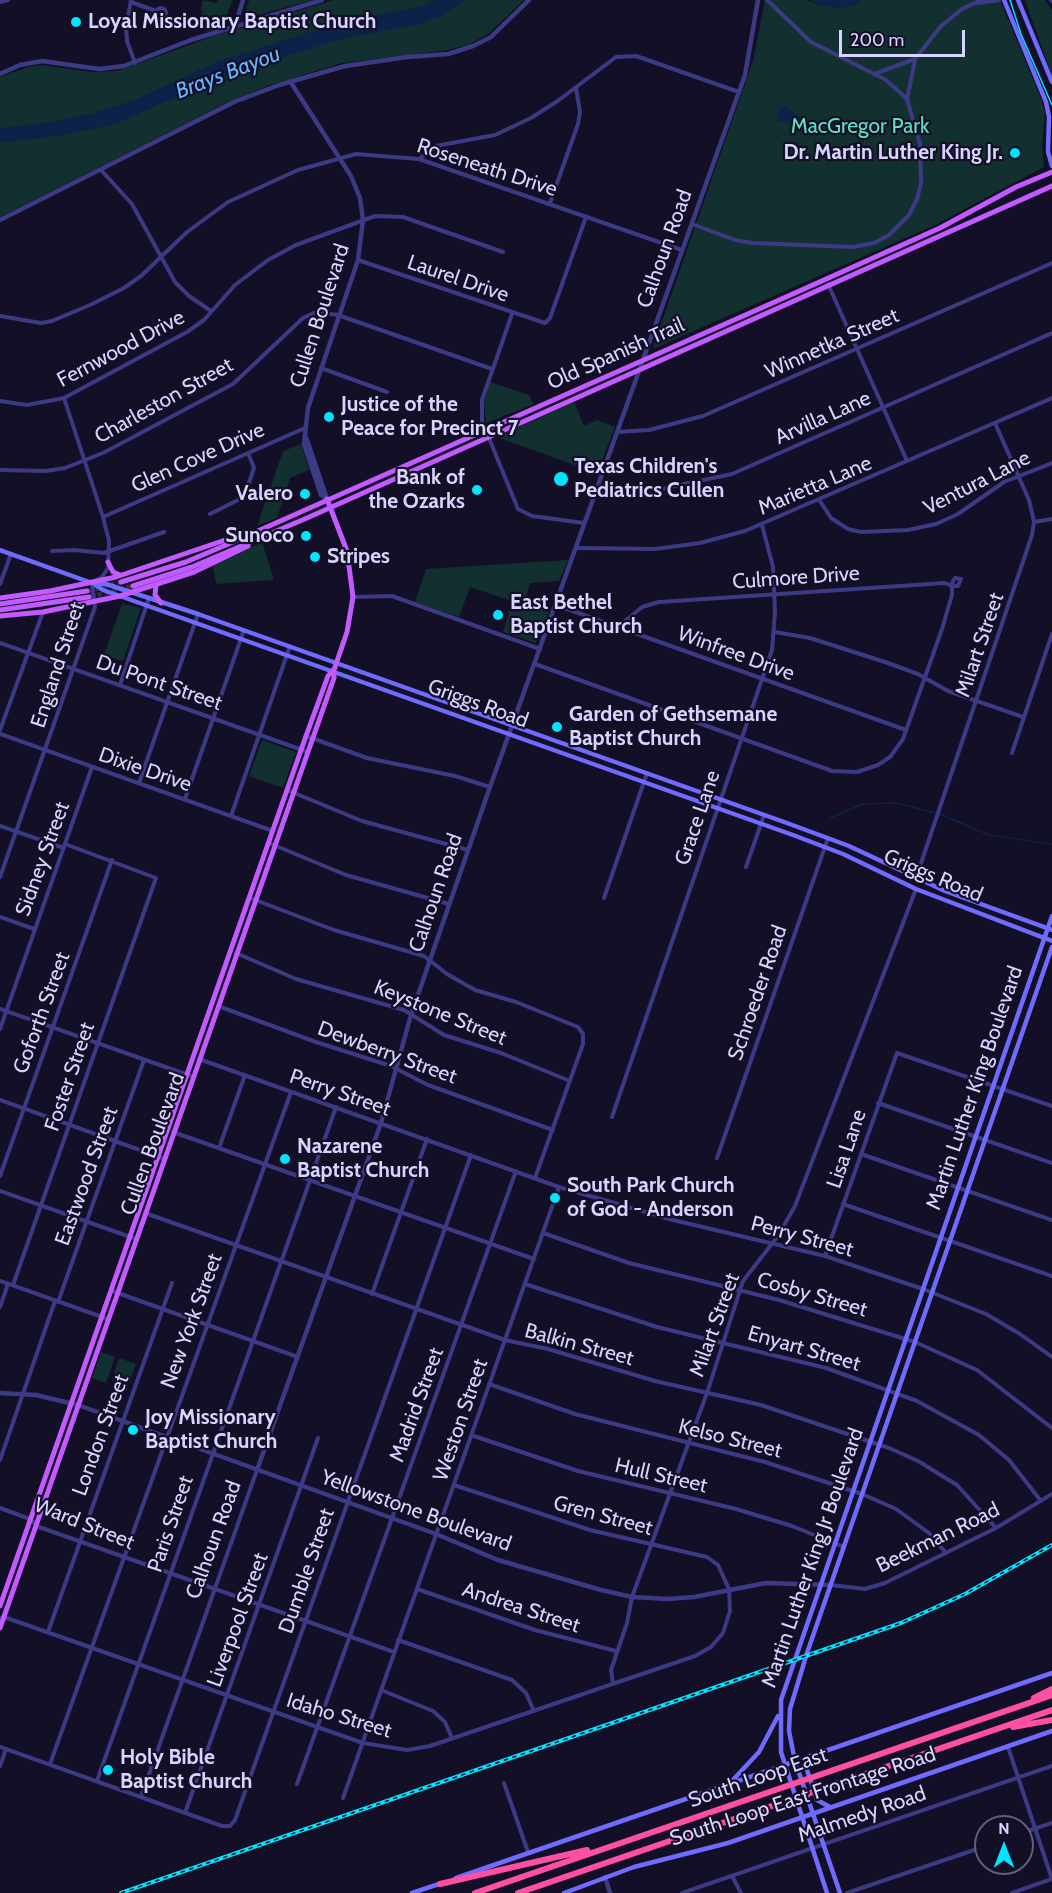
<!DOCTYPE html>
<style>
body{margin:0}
#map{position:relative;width:1052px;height:1893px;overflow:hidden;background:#130f26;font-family:Cabin,sans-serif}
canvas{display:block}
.north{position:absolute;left:974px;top:1815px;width:60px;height:60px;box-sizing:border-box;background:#130f26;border:2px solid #625e7d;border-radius:50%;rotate:0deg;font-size:16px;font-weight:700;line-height:24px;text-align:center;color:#d9d4ff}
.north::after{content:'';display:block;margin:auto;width:21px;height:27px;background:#00e5ff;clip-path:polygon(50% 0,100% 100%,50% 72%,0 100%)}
.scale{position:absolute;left:839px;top:30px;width:126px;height:27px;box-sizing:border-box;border:3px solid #d9d4ff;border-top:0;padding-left:8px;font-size:18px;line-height:21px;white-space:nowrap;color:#d9d4ff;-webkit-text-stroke:4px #130f26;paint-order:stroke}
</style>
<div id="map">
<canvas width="1052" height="1893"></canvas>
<div class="north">N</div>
<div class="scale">200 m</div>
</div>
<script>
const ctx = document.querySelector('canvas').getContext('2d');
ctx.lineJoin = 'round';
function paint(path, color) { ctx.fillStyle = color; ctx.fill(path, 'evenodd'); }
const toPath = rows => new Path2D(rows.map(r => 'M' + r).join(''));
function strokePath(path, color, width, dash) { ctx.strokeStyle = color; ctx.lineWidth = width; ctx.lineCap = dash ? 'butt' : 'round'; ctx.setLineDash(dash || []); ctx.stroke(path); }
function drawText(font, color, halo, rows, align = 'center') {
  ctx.font = font + ' Cabin,sans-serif'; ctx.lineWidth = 4.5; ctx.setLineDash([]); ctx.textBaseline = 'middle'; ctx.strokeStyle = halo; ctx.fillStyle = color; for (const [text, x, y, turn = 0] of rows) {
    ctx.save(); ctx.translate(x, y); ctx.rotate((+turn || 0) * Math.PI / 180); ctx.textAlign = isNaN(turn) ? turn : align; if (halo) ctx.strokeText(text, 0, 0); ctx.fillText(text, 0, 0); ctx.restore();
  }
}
paint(toPath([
 [203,0,216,3,218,0,233,0,222,27,207,32,201,9],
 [249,0,313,0,247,18,244,16],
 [334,0,524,0,488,34,470,44,448,50,342,63,270,85,226,103,0,217,0,77,28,67,41,65,91,72,117,71,214,36],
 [765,0,807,0,822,6,853,6,862,0,1000,0,1042,101,1045,114,1042,147,1044,167,935,225,655,348,653,347,753,61],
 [1025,0,1045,0,1052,10,1052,76],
 [490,382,529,395,534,404,486,423,484,402],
 [574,402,584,426,597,420,615,427,597,473,497,437],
 [301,444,309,470,290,478,277,518,257,526,283,451],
 [262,542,274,580,216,584,213,566],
 [568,560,559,581,530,583,525,600,550,609,536,643,503,632,512,601,470,587,459,617,415,602,426,569],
 [122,604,141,608,123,661,104,655],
 [262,740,296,752,283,788,249,776],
 [101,1352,115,1357,106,1383,92,1378],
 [119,1358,136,1364,130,1381,114,1373]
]), '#12302f');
paint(toPath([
 [435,0,465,0,441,16,420,24,345,38,228,74,115,124,63,135,0,143,0,128,55,122,97,112,135,100,216,62,345,21,419,7],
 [810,0,862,0,853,6,838,8,822,6],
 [784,106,800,117,798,124,778,122,776,119,780,107]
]), '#0c2248');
strokePath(toPath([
 [940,814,989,835,1052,844],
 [830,818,863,804,896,803,936,813]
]), '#0c2248', 1.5);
strokePath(toPath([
 [88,591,121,582],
 [90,597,133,586]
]), '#312d47', 5, [5, 2.5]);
strokePath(toPath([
 [131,0,126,27,127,41,135,63],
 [1051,0,1052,1],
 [0,2,8,0],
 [131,2,156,11],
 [978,3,999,0],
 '156 13a5 5 0 1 1 10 0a5 5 0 1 1-10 0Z',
 [874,74,915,59,941,26,962,9,981,0],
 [907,99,915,60],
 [419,159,436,146,495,135,531,118,559,100,616,57,636,56,739,92],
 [101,170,132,204,175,282,189,296,211,311],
 [550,203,578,124,580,112,576,88],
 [692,224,735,240,753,243,853,247,874,243,889,235,909,215,917,199,921,183,920,144,907,99,886,80,811,42,767,0],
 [358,260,545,323,550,318,586,217],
 [828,284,907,461],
 [512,314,482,400,482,421,518,509,532,516,584,523],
 [0,316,41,323,52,321,90,305,124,288,141,276,187,232,228,202,298,170,356,154,419,159,682,250],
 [321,368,387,392],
 [0,401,27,405,64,398,187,332,204,320,235,285,268,260,296,245,375,216,403,217,503,252],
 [617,432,649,430,703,416,1052,263],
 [0,470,46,471,65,468,103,453,233,384,303,318,316,312,338,315,492,369],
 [596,490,661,489,732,474,1052,333],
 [820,501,831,518,848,529,861,532,908,530,936,524,958,514,1004,482,1052,463],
 [210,514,238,500,246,492,254,468,248,453],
 [103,517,305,428],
 [1034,522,1052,519],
 [576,548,655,549,700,543,745,531,1052,398],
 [52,551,74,550,104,553,164,532],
 [0,584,11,554],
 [353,597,392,596,540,649],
 [556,605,906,730],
 [631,618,634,632],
 [612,624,624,622,642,607,659,602,945,583,952,586],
 [775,632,810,638,885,662,918,674,948,691,1023,717],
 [0,643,308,752],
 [535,664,832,771,857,772,878,765,890,757,903,739,942,629,952,595,952,586,953,581,955,578,961,579,958,586,952,586],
 [120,685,149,598],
 [0,730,43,612],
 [0,734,273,831],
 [306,736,367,758,455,776,490,787],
 [1012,753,1052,634],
 [139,783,198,614],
 [287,790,362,821,468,850],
 [185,799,244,630],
 [231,816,290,646],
 [0,826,64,848],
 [269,843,346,875,449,904],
 [746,867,764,815],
 [0,877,95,607,92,583,102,577,108,568,109,541,103,517,64,398],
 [916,878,1032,535,1034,522,1029,500,995,423],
 [250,898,334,930,424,956,447,974,475,990,516,1002,578,1027,583,1034,583,1044,535,1178],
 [604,898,647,773],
 [0,917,34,929],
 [236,953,296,979,404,1010,444,1035,501,1053,570,1081],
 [218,1006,316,1042,391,1066,428,1085,553,1130],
 [0,1009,194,1077],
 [0,1029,92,767],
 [199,1059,559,1187,673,1220,825,1256,923,1289,986,1314,1020,1334,1052,1357],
 [0,1100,165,1159],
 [878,1103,1052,1163],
 [612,1117,772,650,775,612,773,567,762,525],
 [173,1132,534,1259],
 [219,1148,245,1075],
 [861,1154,1052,1220],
 [717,1158,828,838],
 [0,1176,112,860],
 [0,1191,136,1239],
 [843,1204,1052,1276],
 [145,1213,505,1340,548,1349,655,1381,761,1405,889,1448,918,1461,957,1485,996,1528],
 [543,1233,629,1263,779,1300,915,1342,977,1370,1052,1428],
 [825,1256,897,1053,1052,1106],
 [0,1281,108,1319],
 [525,1284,657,1327,826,1368,917,1401,979,1435,1009,1460,1041,1501],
 [13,1285,156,878,65,844],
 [112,1291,298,1357],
 [372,1294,427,1139],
 [58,1302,144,1060],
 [0,1307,8,1284],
 [489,1384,575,1414,765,1462,862,1494,896,1509,929,1533,946,1553],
 [471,1435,578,1471,736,1509,792,1526,844,1547],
 [0,1460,55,1301],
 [0,1508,30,1519,39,1527,394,1652],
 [831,1585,865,1589,885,1583,996,1528,1052,1494],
 [417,1589,535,1630,616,1651],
 [0,1618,4,1617,363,1743,407,1750,430,1746,695,1656,711,1647,723,1633,730,1611,729,1589,718,1565,707,1557,590,1530,454,1485],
 [48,1632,172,1283],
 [398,1640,512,1680,526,1693,534,1711],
 [613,1683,611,1670,627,1623,632,1597,707,1393,743,1281,778,1236,795,1206,916,889],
 [381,1690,433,1711,445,1722,452,1738],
 [0,1747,222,1826,230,1826,235,1820,471,1155],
 [1008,1747,1052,1879],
 [50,1764,291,1092],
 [0,1766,6,1749],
 [97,1781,336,1107],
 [504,1783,528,1852],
 [297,1784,516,1171],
 [141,1797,257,1470],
 [343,1798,559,1187],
 [185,1813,318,1438],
 [1022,1833,1052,1823],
 [732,1876,741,1893],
 [682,1893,1052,1766],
 [847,1893,986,1846],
 [1012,1893,1052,1879]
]), '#3d3a85', 4);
strokePath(toPath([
 [235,26,243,0],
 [0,74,20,65,42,61,99,69,124,66,191,40,322,0],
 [290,81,351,176,360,198,363,220,358,260,308,408,304,444,321,495,327,499],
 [0,220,234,102,279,85,345,66,407,57,448,54,473,46,491,37,529,0],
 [306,437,327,499],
 [0,1393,36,1395,78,1405,436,1534,498,1560,601,1590,632,1597,668,1599,694,1597,766,1583,831,1585],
 [257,1470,381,1123,411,1015,490,787,745,75,758,0],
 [605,1877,610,1893]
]), '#3d3a85', 4.5);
strokePath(toPath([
 [1004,0,1046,102,1049,117,1048,152,1052,166],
 [1018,0,1052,82],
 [0,550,92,583,106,584,198,614,787,823,849,846,945,891,1052,930],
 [94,584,103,590,793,835,843,854,916,889,1052,941],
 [817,1756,808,1762,807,1770,817,1800,830,1807],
 [731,1782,759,1752,778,1716],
 [456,1878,1052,1673],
 [412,1893,442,1883],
 [564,1893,634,1867,728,1843,1052,1731],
 [827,1893,781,1752,781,1700,1052,916],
 [840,1893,795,1761,789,1731,790,1709,807,1653,1052,947]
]), '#6f6bff', 4.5);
strokePath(toPath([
 [108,562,113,572,120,575],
 [121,582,186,562,233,542,786,297,940,228,1016,187,1052,172],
 [156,585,155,595,161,603],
 [133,586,192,567,307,518,1052,186],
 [0,598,50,591,116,577,249,532],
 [0,604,87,591],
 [0,610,89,597],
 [0,616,43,612,120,596,194,572,248,546],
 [0,1606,306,736,328,676,333,670],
 [0,1628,334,678,334,670,347,632,353,597,347,551,327,499]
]), '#c25bff', 5);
strokePath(toPath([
 [1034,1698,1052,1689],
 [1013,1727,1052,1720],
 [440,1884,587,1850],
 [475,1893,1052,1695],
 [518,1893,1052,1710]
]), '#ff4fa3', 6);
strokePath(toPath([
 [1010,0,1021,34,1052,105]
]), '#00e5ff', 1.5);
const rail = toPath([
 [121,1893,901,1623,965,1594,1052,1545]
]);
strokePath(rail, '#00e5ff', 4);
strokePath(rail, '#130f26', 1.5, [4.5]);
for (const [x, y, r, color] of [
 [76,22,6,"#00e5ff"],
 [1015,153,6,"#00e5ff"],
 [329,417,6,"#00e5ff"],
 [561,479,8,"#00e5ff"],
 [477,490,6,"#00e5ff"],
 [305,494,6,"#00e5ff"],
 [306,536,6,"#00e5ff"],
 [315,557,6,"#00e5ff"],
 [498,615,6,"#00e5ff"],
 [557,727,6,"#00e5ff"],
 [285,1159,6,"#00e5ff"],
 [555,1198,6,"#00e5ff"],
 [133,1430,6,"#00e5ff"],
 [108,1770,6,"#00e5ff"]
]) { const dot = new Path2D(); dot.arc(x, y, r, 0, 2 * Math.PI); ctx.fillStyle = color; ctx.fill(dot); strokePath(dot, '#130f26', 2); }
drawText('bold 21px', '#d9d4ff', '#130f26', [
 ["Loyal Missionary Baptist Church",88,22],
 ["Dr. Martin Luther King Jr.",1003,153,"right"],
 ["Justice of the",341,405],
 ["Peace for Precinct 7",341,429],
 ["Texas Children's",574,467],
 ["Pediatrics Cullen",574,491],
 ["Bank of",465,478,"right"],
 ["the Ozarks",465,502,"right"],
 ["Valero",293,494,"right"],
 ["Sunoco",294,536,"right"],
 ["Stripes",327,557],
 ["East Bethel",510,603],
 ["Baptist Church",510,627],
 ["Garden of Gethsemane",569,715],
 ["Baptist Church",569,739],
 ["Nazarene",297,1147],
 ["Baptist Church",297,1171],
 ["South Park Church",567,1186],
 ["of God - Anderson",567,1210],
 ["Joy Missionary",145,1418],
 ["Baptist Church",145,1442],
 ["Holy Bible",120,1758],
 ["Baptist Church",120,1782]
], 'left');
drawText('21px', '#5fe0c0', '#130f26', [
 ["MacGregor Park",860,127]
]);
drawText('21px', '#d9d4ff', '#130f26', [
 ["Roseneath Drive",487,168,18],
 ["Calhoun Road",665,249,-70],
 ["Laurel Drive",458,279,19],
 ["Cullen Boulevard",320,316,-72],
 ["Winnetka Street",832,344,-24],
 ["Fernwood Drive",121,349,-28],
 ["Old Spanish Trail",616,354,-24],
 ["Charleston Street",164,401,-29],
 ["Arvilla Lane",823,418,-24],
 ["Glen Cove Drive",198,458,-24],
 ["Ventura Lane",977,483,-27],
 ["Marietta Lane",815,486,-23],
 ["Culmore Drive",796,578,-4],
 ["Milart Street",980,645,-71],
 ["Winfree Drive",736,654,20],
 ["England Street",58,665,-72],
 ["Du Pont Street",159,683,19],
 ["Griggs Road",478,704,20],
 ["Dixie Drive",145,770,19],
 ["Grace Lane",698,818,-71],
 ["Sidney Street",43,859,-70],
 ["Griggs Road",933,876,23],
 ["Calhoun Road",436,893,-71],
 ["Schroeder Road",758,993,-71],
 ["Goforth Street",42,1013,-70],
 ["Keystone Street",440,1013,22],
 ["Dewberry Street",387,1053,20],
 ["Foster Street",70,1077,-71],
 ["Martin Luther King Boulevard",975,1088,-71],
 ["Perry Street",340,1093,19],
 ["Cullen Boulevard",153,1144,-70],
 ["Lisa Lane",847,1149,-71],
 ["Eastwood Street",87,1176,-70],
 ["Perry Street",802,1237,15],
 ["Cosby Street",812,1295,16],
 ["New York Street",192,1321,-70],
 ["Milart Street",715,1325,-70],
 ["Balkin Street",579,1345,15],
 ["Enyart Street",804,1349,16],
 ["Madrid Street",417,1405,-70],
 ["Weston Street",461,1420,-71],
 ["London Street",101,1435,-70],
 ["Kelso Street",730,1439,14],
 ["Hull Street",661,1476,13],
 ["Yellowstone Boulevard",416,1511,20],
 ["Gren Street",603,1516,15],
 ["Ward Street",84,1524,22],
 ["Paris Street",171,1524,-71],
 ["Beekman Road",938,1538,-26],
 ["Calhoun Road",214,1540,-70],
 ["Martin Luther King Jr Boulevard",813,1558,-71],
 ["Dumble Street",307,1571,-71],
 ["Andrea Street",521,1608,18],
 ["Liverpool Street",238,1620,-70],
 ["Idaho Street",339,1716,17],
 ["South Loop East",758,1778,-19],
 ["South Loop East Frontage Road",803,1797,-18],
 ["Malmedy Road",862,1815,-19]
]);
drawText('italic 22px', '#62b6ff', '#130f26', [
 ["Brays Bayou",228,73,-21]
]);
</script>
